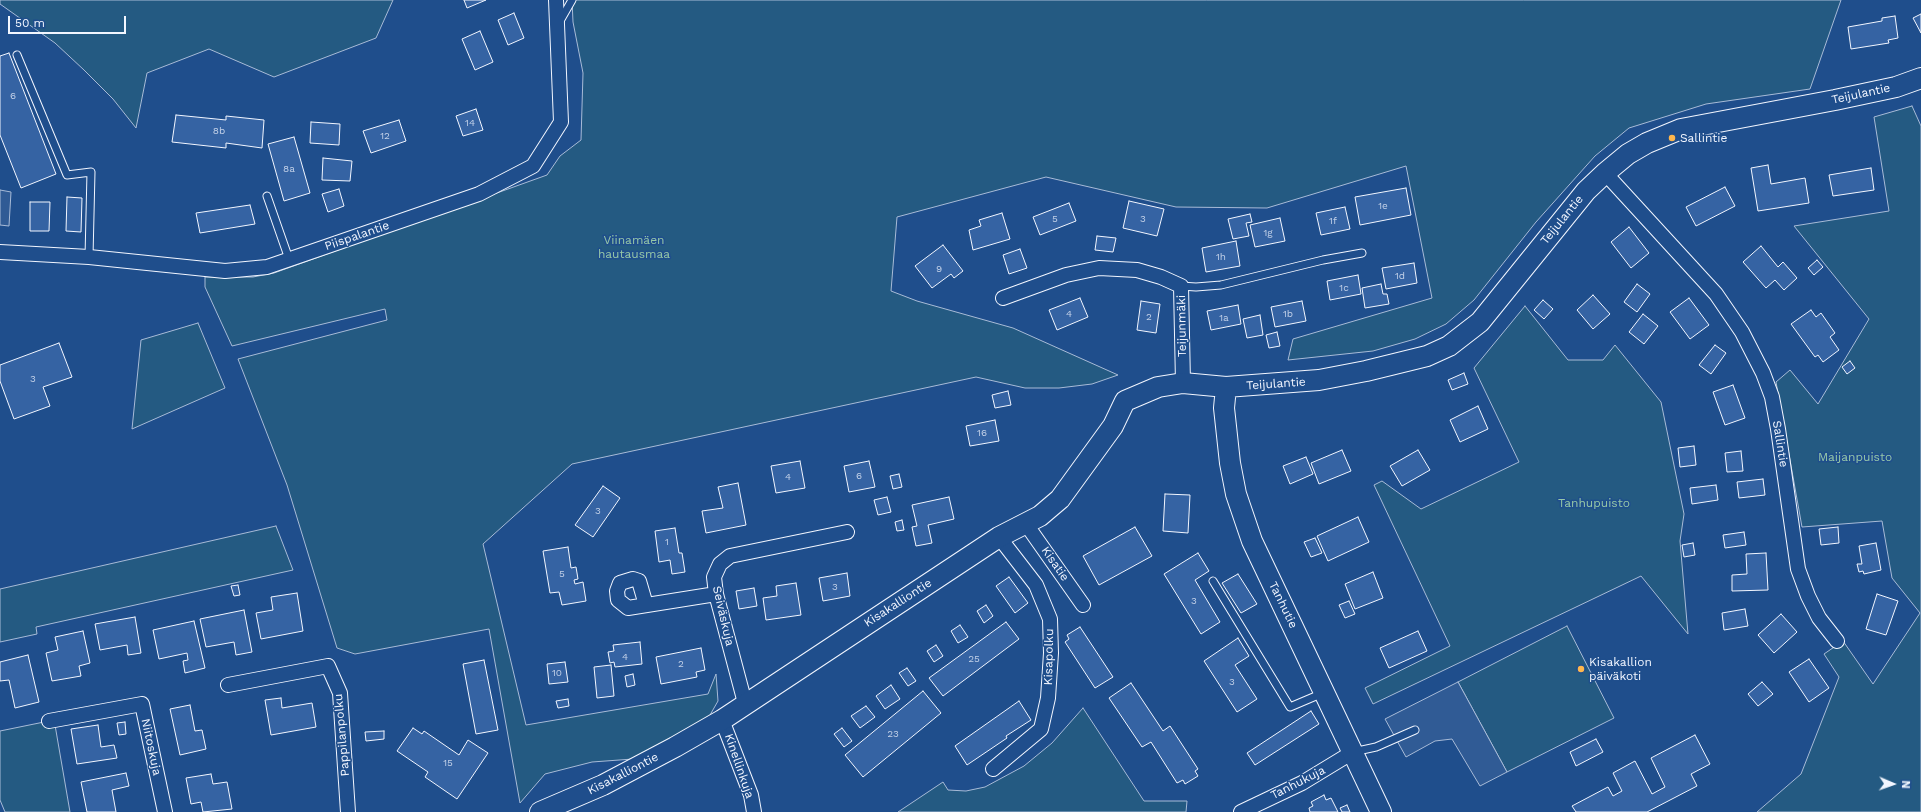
<!DOCTYPE html>
<meta charset="utf-8">
<style>
body{margin:0}
#map{position:relative;width:1921px;height:812px;overflow:hidden;background:#1f4e8c;font-family:"Work Sans",sans-serif}
canvas{display:block}
.north{position:absolute;left:1873px;top:764px;width:40px;height:40px;-webkit-text-stroke:3px #1f4e8c;paint-order:stroke;rotate:92deg;font-size:11px;font-weight:700;line-height:16px;text-align:center;color:#f2f6ff}
.north::after{content:'';display:block;margin:auto;width:14px;height:18px;background:#f2f6ff;clip-path:polygon(50% 0,100% 100%,50% 72%,0 100%)}
.scale{position:absolute;left:8px;top:16px;width:118px;height:18px;box-sizing:border-box;border:2px solid #f2f6ff;border-top:0;padding-left:5px;font-size:12px;line-height:14px;white-space:nowrap;color:#f2f6ff;-webkit-text-stroke:3px #1f4e8c;paint-order:stroke}
</style>
<div id="map">
<canvas width="1921" height="812"></canvas>
<div class="north">N</div>
<div class="scale">50 m</div>
</div>
<script>
const ctx = document.querySelector('canvas').getContext('2d');
ctx.lineJoin = 'round';
function paint(path, color) { ctx.fillStyle = color; ctx.fill(path, 'evenodd'); }
const toPath = rows => new Path2D(rows.map(r => 'M' + r).join(''));
function strokePath(path, color, width, dash) { ctx.strokeStyle = color; ctx.lineWidth = width; ctx.lineCap = dash ? 'butt' : 'round'; ctx.setLineDash(dash || []); ctx.stroke(path); }
function drawText(font, color, halo, rows, align = 'center') {
  ctx.font = font + ' "Work Sans",sans-serif'; ctx.lineWidth = 3; ctx.setLineDash([]); ctx.textBaseline = 'middle'; ctx.strokeStyle = halo; ctx.fillStyle = color; for (const [text, x, y, turn = 0] of rows) {
    ctx.save(); ctx.translate(x, y); ctx.rotate((+turn || 0) * Math.PI / 180); ctx.textAlign = isNaN(turn) ? turn : align; if (halo) ctx.strokeText(text, 0, 0); ctx.fillText(text, 0, 0); ctx.restore();
  }
}
const green = toPath([
 [0,0,393,0,376,38,274,77,209,49,147,73,136,128,113,99,84,70,55,43,0,4,0,0],
 [572,0,1841,0,1810,89,1706,104,1629,128,1595,156,1536,222,1474,300,1446,324,1415,339,1373,351,1288,360,1293,339,1432,298,1406,166,1267,208,1176,207,1046,177,897,217,891,291,917,301,1013,328,1118,375,1092,384,1059,388,1025,388,976,377,572,464,483,544,526,725,708,694,716,674,718,701,706,722,633,759,592,762,545,774,520,803,489,629,355,654,337,648,287,485,238,359,387,320,385,309,232,346,205,287,205,277,253,277,274,273,547,175,560,156,581,140,583,73,573,22,572,0],
 [1912,106,1921,126,1921,812,1757,812,1801,774,1839,677,1824,654,1843,641,1873,684,1920,613,1892,578,1882,521,1802,527,1776,382,1790,370,1818,404,1869,319,1794,226,1889,211,1874,117,1912,106],
 [1525,306,1568,360,1603,360,1615,345,1661,402,1684,514,1680,541,1688,634,1641,576,1373,704,1365,688,1450,646,1374,485,1382,481,1421,509,1519,462,1474,368,1525,306],
 [198,323,225,388,132,429,141,340,198,323],
 [276,526,293,570,36,627,37,634,0,642,0,589,276,526],
 [1567,626,1614,718,1507,772,1458,682,1567,626],
 [1083,708,1144,801,1187,801,1186,812,898,812,943,782,948,790,966,791,985,787,1024,766,1052,743,1083,708],
 [49,721,55,725,70,812,5,812,0,800,0,731,49,721]
]);
paint(green, '#245a82');
strokePath(green, '#a8bbd7', 1);
const parking = toPath([
 [0,190,11,192,9,226,0,225,0,190],
 [1458,682,1507,772,1480,786,1452,739,1435,741,1406,757,1385,719,1458,682]
]);
paint(parking, '#305b95');
strokePath(parking, '#a8bbd7', 1);
const building = toPath([
 [464,0,486,0,467,8,464,0],
 [514,13,524,38,508,45,498,20,514,13],
 [1921,14,1921,33,1913,18,1921,14],
 [1895,16,1898,38,1888,40,1889,43,1851,49,1848,27,1882,21,1882,18,1895,16],
 [480,31,493,62,475,70,462,39,480,31],
 [9,53,56,174,21,188,0,135,0,56,9,53],
 [476,109,483,130,463,136,456,116,476,109],
 [176,115,226,120,226,116,264,120,262,148,226,143,226,148,172,142,176,115],
 [399,120,406,141,371,153,363,131,399,120],
 [311,122,340,124,339,145,310,143,311,122],
 [294,137,310,193,284,201,268,144,294,137],
 [323,158,352,161,350,181,322,180,323,158],
 [1768,165,1771,184,1805,178,1809,203,1758,211,1751,168,1768,165],
 [1871,168,1874,190,1833,196,1829,175,1871,168],
 [1725,187,1735,206,1696,226,1686,207,1725,187],
 [1406,188,1411,215,1360,225,1355,197,1406,188],
 [339,189,344,206,328,212,322,194,339,189],
 [67,197,82,198,81,232,66,231,67,197],
 [1129,201,1164,209,1157,236,1123,228,1129,201],
 [30,202,50,202,49,231,30,231,30,202],
 [1069,203,1076,221,1040,235,1033,217,1069,203],
 [250,205,255,224,200,233,196,213,250,205],
 [1345,207,1350,229,1321,235,1316,213,1345,207],
 [1002,213,1010,239,973,250,969,230,981,226,979,220,1002,213],
 [1250,214,1252,222,1246,223,1249,236,1233,239,1228,219,1250,214],
 [1280,218,1285,241,1255,247,1250,225,1280,218],
 [1629,227,1649,253,1631,268,1611,242,1629,227],
 [1097,236,1116,238,1113,252,1095,250,1097,236],
 [1236,241,1240,266,1206,272,1202,248,1236,241],
 [943,245,963,271,954,278,951,274,932,288,915,266,943,245],
 [1761,246,1778,267,1783,262,1797,278,1784,290,1775,280,1766,288,1743,262,1761,246],
 [1020,249,1027,268,1009,274,1003,255,1020,249],
 [1817,260,1823,267,1814,275,1808,268,1817,260],
 [1414,263,1417,283,1386,289,1382,268,1414,263],
 [1358,275,1361,294,1330,300,1327,281,1358,275],
 [1381,284,1383,294,1387,294,1389,304,1365,308,1362,288,1381,284],
 [1637,284,1650,294,1637,312,1624,302,1637,284],
 [1593,295,1610,314,1593,329,1577,310,1593,295],
 [1080,298,1088,317,1057,330,1049,310,1080,298],
 [1689,298,1709,325,1690,339,1670,312,1689,298],
 [1543,300,1553,309,1544,319,1534,310,1543,300],
 [1141,301,1160,304,1156,333,1137,330,1141,301],
 [1302,301,1306,321,1275,327,1271,307,1302,301],
 [1238,305,1241,324,1211,330,1207,311,1238,305],
 [1811,310,1816,317,1821,313,1835,333,1830,337,1839,350,1823,362,1818,355,1815,357,1791,324,1811,310],
 [1643,314,1658,326,1644,344,1629,332,1643,314],
 [1260,315,1263,335,1247,338,1243,319,1260,315],
 [1277,332,1280,346,1269,348,1266,335,1277,332],
 [59,343,72,377,43,387,50,406,14,419,0,381,0,365,59,343],
 [1715,345,1726,353,1711,374,1699,365,1715,345],
 [1850,361,1855,368,1847,374,1842,367,1850,361],
 [1464,373,1468,384,1452,390,1448,380,1464,373],
 [1733,385,1745,418,1725,425,1713,392,1733,385],
 [1008,391,1011,405,995,408,992,395,1008,391],
 [1478,406,1488,429,1460,442,1450,420,1478,406],
 [995,420,999,441,970,446,966,426,995,420],
 [1694,446,1696,465,1680,467,1678,448,1694,446],
 [1342,450,1351,471,1319,484,1311,463,1342,450],
 [1418,450,1430,470,1402,486,1390,466,1418,450],
 [1741,451,1743,471,1727,472,1725,453,1741,451],
 [1306,457,1313,474,1290,484,1283,466,1306,457],
 [800,461,805,488,776,493,771,466,800,461],
 [869,461,875,487,849,492,844,466,869,461],
 [899,474,902,487,893,489,890,476,899,474],
 [1763,479,1765,495,1739,498,1737,482,1763,479],
 [738,483,746,525,706,533,702,511,723,508,718,487,738,483],
 [1716,485,1718,500,1692,504,1690,488,1716,485],
 [603,486,620,498,593,537,575,525,603,486],
 [1165,494,1190,495,1188,533,1163,531,1165,494],
 [887,497,891,512,878,515,874,500,887,497],
 [949,497,954,519,928,525,932,543,916,546,912,527,917,526,912,505,949,497],
 [1358,517,1369,542,1328,561,1317,536,1358,517],
 [902,520,904,530,897,531,895,522,902,520],
 [1135,527,1152,556,1099,585,1083,556,1135,527],
 [1838,527,1839,543,1821,545,1819,529,1838,527],
 [675,528,679,553,682,553,685,572,672,574,670,560,659,562,655,531,675,528],
 [1744,532,1746,545,1725,548,1723,535,1744,532],
 [1315,538,1322,553,1311,557,1304,542,1315,538],
 [1693,543,1695,555,1684,557,1682,545,1693,543],
 [1876,543,1881,570,1864,574,1863,571,1859,572,1857,564,1862,564,1859,546,1876,543],
 [568,547,571,568,576,567,578,579,574,580,575,584,583,582,586,601,562,605,559,592,550,593,543,551,568,547],
 [1198,553,1209,571,1195,580,1220,622,1201,634,1164,574,1198,553],
 [1766,553,1768,590,1732,591,1732,575,1747,574,1746,554,1766,553],
 [1373,572,1383,598,1355,609,1345,584,1373,572],
 [847,573,850,596,823,601,819,578,847,573],
 [1238,574,1257,604,1241,613,1222,583,1238,574],
 [1009,577,1028,603,1015,613,996,586,1009,577],
 [796,583,801,615,766,620,763,598,777,596,776,586,796,583],
 [238,585,240,595,234,596,231,586,238,585],
 [754,588,757,606,739,609,736,591,754,588],
 [297,593,303,631,261,639,256,613,273,610,271,597,297,593],
 [1877,594,1898,601,1886,635,1866,629,1877,594],
 [1349,601,1355,614,1345,618,1339,605,1349,601],
 [986,605,993,616,984,623,977,611,986,605],
 [1745,609,1748,626,1724,630,1722,613,1745,609],
 [244,610,252,652,236,655,234,642,206,647,200,619,244,610],
 [1781,614,1797,632,1774,653,1758,635,1781,614],
 [135,617,141,653,128,655,127,645,100,650,95,624,135,617],
 [194,621,205,668,185,673,183,661,188,660,187,653,159,659,153,630,194,621],
 [1006,622,1019,639,943,696,929,678,1006,622],
 [960,625,968,637,958,643,951,631,960,625],
 [1080,627,1113,677,1095,688,1065,642,1069,639,1067,635,1080,627],
 [83,631,90,663,79,666,81,676,52,681,46,653,58,650,55,637,83,631],
 [1418,631,1427,651,1389,668,1380,648,1418,631],
 [1238,638,1249,656,1235,665,1257,699,1237,712,1204,661,1238,638],
 [640,642,642,664,615,667,614,662,610,663,608,652,614,651,613,645,640,642],
 [936,645,943,656,934,662,927,651,936,645],
 [701,648,705,670,696,672,697,677,661,684,656,657,701,648],
 [28,655,39,702,15,708,9,680,0,681,0,662,28,655],
 [1809,659,1829,688,1809,702,1789,672,1809,659],
 [484,660,498,730,476,734,463,664,484,660],
 [565,662,568,682,549,684,547,664,565,662],
 [611,665,614,696,597,698,594,667,611,665],
 [907,668,916,681,908,686,899,673,907,668],
 [633,674,635,685,627,687,625,676,633,674],
 [1762,682,1773,694,1758,706,1748,694,1762,682],
 [1131,683,1163,731,1170,726,1198,769,1195,771,1198,776,1185,784,1183,780,1177,783,1151,742,1142,747,1109,698,1131,683],
 [891,685,900,699,885,709,876,696,891,685],
 [923,691,941,713,863,777,845,755,923,691],
 [281,698,282,708,312,703,316,727,271,735,265,700,281,698],
 [568,699,569,706,558,708,556,701,568,699],
 [1019,701,1031,720,1006,736,1007,738,967,765,955,746,1019,701],
 [190,705,195,731,202,730,206,749,180,755,170,709,190,705],
 [866,706,875,717,860,728,851,716,866,706],
 [1311,711,1319,724,1255,765,1247,753,1311,711],
 [125,722,126,734,119,735,117,723,125,722],
 [98,725,101,747,114,745,117,758,77,764,71,729,98,725],
 [413,728,422,734,424,731,459,755,468,740,488,753,457,799,425,777,428,772,397,751,413,728],
 [842,728,852,741,844,747,834,734,842,728],
 [384,731,384,739,366,741,365,732,384,731],
 [1695,735,1710,764,1691,774,1697,786,1647,812,1576,812,1572,806,1608,787,1613,796,1622,791,1613,773,1635,761,1652,794,1665,787,1651,758,1695,735],
 [1596,739,1603,752,1576,766,1570,752,1596,739],
 [126,773,129,786,112,790,116,812,87,812,81,782,126,773],
 [211,774,213,784,227,782,232,809,203,812,201,802,191,804,186,778,211,774],
 [1324,795,1326,800,1331,798,1338,812,1310,812,1309,808,1313,806,1311,802,1324,795],
 [1347,805,1350,812,1342,812,1340,808,1347,805]
]);
paint(building, '#3563a3');
strokePath(building, '#f2f6ff', 1);
const lane = toPath([
 [560,21,572,0],
 [17,55,67,175,91,172,89,257],
 [267,196,289,259],
 [1181,286,1196,287,1221,285,1323,260,1362,253],
 [1213,581,1290,707,1323,693],
 [1353,752,1376,747,1415,730]
]);
const street = toPath([
 [1605,173,1716,294,1742,332,1763,373,1772,397,1778,429,1798,569,1808,596,1819,618,1837,641],
 [0,252,89,257,225,271,267,267,479,194,533,166,561,122,556,0],
 [1003,298,1066,275,1099,268,1137,270,1161,277,1181,286,1183,383],
 [1026,524,1083,605],
 [646,605,639,581,633,579,620,583,617,591,618,600,628,608,716,594],
 [228,685,328,666,340,693,348,812],
 [745,703,716,594,714,577,720,564,730,556,847,532],
 [722,720,751,795,754,812],
 [49,721,142,704,165,812],
 [993,769,1041,729,1048,698,1051,653,1050,619,1036,585,999,537],
 [1241,812,1302,783,1353,752]
]);
const secondary = toPath([
 [1226,387,1224,408,1230,463,1236,494,1252,541,1381,812],
 [540,812,603,785,675,747,722,720,999,537,1040,516,1060,499,1113,426,1125,401,1158,387,1183,383,1226,387,1319,380,1366,371,1427,356,1449,346,1480,322,1586,191,1605,173,1628,154,1647,143,1681,129,1835,100,1896,87,1921,78]
]);
strokePath(lane, '#f2f6ff', 9);
strokePath(street, '#f2f6ff', 16);
strokePath(secondary, '#f2f6ff', 22);
strokePath(lane, '#1f4e8c', 7);
strokePath(street, '#1f4e8c', 14);
strokePath(secondary, '#1f4e8c', 20);
for (const [x, y, r, color] of [
 [1672,138,4,"#ffb74d"],
 [1581,669,4,"#ffb74d"]
]) { const dot = new Path2D(); dot.arc(x, y, r, 0, 2 * Math.PI); ctx.fillStyle = color; ctx.fill(dot); strokePath(dot, '#1f4e8c', 1.5); }
drawText('10px', '#c3d1e8', null, [
 ["6",13,96],
 ["14",470,123],
 ["8b",219,131],
 ["12",385,136],
 ["8a",289,169],
 ["1e",1383,206],
 ["5",1055,219],
 ["3",1143,219],
 ["1f",1333,221],
 ["1g",1268,233],
 ["1h",1221,257],
 ["9",939,269],
 ["1d",1400,276],
 ["1c",1344,288],
 ["4",1069,314],
 ["1b",1288,314],
 ["2",1149,317],
 ["1a",1224,318],
 ["3",33,379],
 ["16",982,433],
 ["6",859,476],
 ["4",788,477],
 ["3",598,511],
 ["1",667,542],
 ["5",562,574],
 ["3",835,587],
 ["3",1194,601],
 ["4",625,657],
 ["25",974,659],
 ["2",681,664],
 ["10",557,673],
 ["3",1232,682],
 ["23",893,734],
 ["15",448,763]
]);
drawText('12px', '#f2f6ff', '#1f4e8c', [
 ["Teijulantie",1861,94,-12],
 ["Teijulantie",1562,220,-51],
 ["Piispalantie",357,236,-19],
 ["Teijunmäki",1182,326,-91],
 ["Teijulantie",1276,384,-4],
 ["Sallintie",1780,444,81],
 ["Kisatie",1055,564,55],
 ["Kisakalliontie",898,603,-33],
 ["Tanhutie",1283,605,64],
 ["Seiväskuja",723,616,77],
 ["Kisapolku",1049,657,-89],
 ["Pappilanpolku",342,735,-95],
 ["Niitoskuja",151,747,78],
 ["Kinellinkuja",739,766,71],
 ["Kisakalliontie",623,774,-27],
 ["Tanhukuja",1298,783,-27]
]);
drawText('12px', '#f2f6ff', '#1f4e8c', [
 ["Sallintie",1680,138],
 ["Kisakallion",1589,662],
 ["päiväkoti",1589,676]
], 'left');
drawText('12px', '#97c8a6', '#1f4e8c', [
 ["Viinamäen",634,240],
 ["hautausmaa",634,254],
 ["Maijanpuisto",1855,457],
 ["Tanhupuisto",1594,503]
]);
</script>
